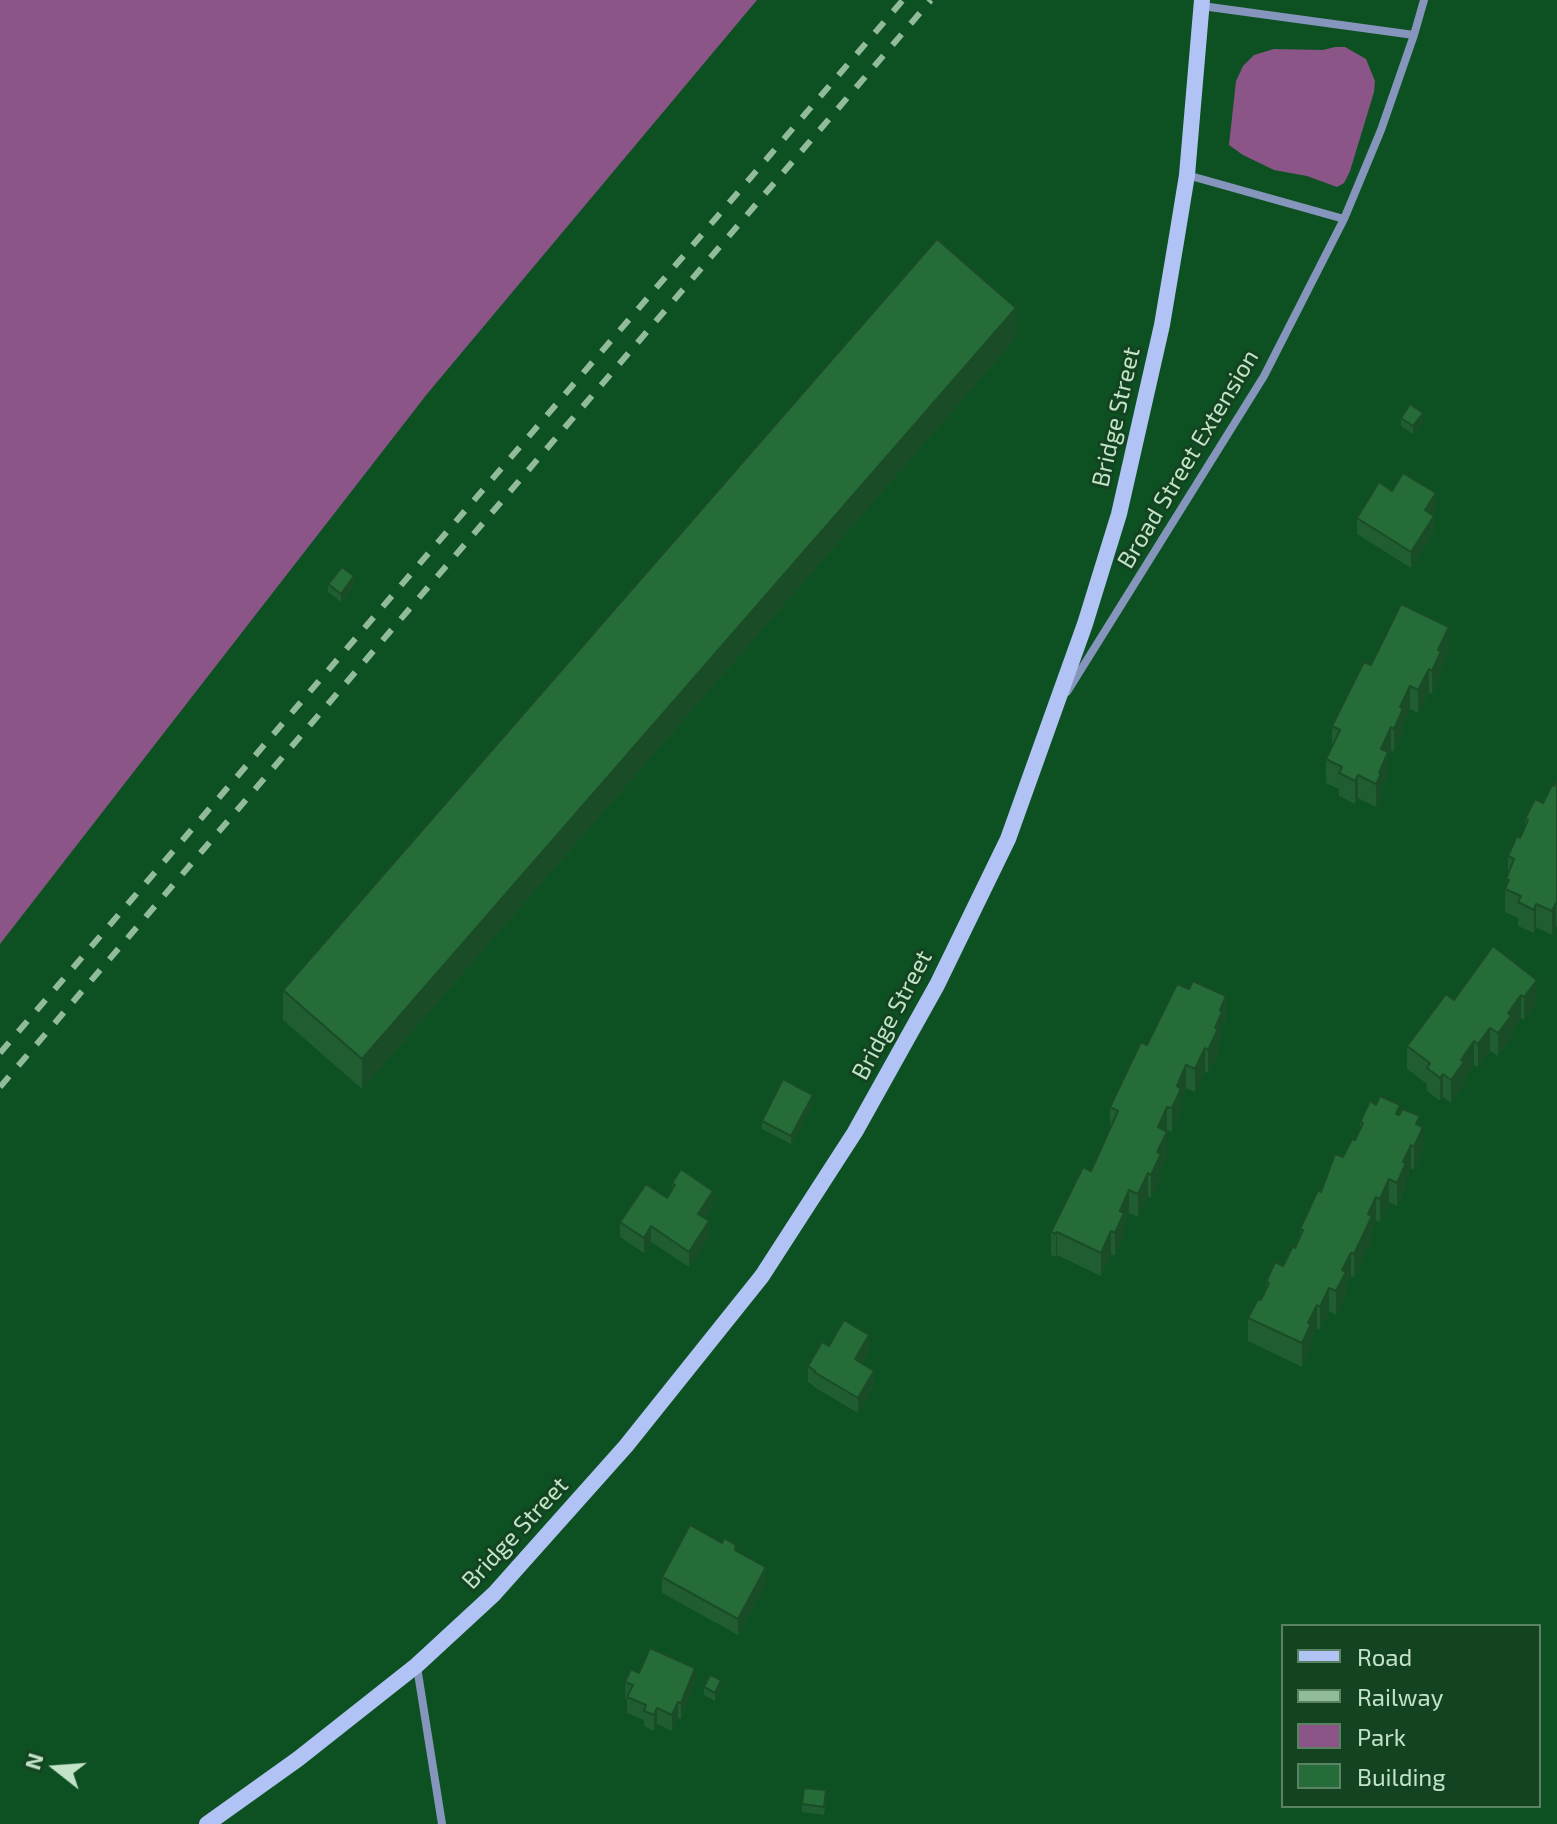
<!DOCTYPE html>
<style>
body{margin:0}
#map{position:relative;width:1557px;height:1824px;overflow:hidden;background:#0d5123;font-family:"Exo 2",sans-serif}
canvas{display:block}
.legend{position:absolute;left:1281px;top:1624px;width:260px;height:184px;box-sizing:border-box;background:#134320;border:2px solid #598363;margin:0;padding:10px 14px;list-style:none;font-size:24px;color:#c3e3c8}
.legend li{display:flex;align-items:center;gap:16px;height:40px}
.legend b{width:40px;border:2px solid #598363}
.north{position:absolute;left:16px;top:1728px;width:80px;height:80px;-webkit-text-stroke:6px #134320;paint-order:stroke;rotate:287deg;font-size:22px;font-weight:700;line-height:32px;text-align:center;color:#c3e3c8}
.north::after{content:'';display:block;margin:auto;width:28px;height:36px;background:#c3e3c8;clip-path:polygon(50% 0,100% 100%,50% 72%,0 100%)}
</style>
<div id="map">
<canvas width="1557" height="1824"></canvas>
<ul class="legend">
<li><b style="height:10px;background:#b1c3f5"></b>Road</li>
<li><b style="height:10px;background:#92bb9b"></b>Railway</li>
<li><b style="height:22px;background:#8b5687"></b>Park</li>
<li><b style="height:22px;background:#256c38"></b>Building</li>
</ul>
<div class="north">N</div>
</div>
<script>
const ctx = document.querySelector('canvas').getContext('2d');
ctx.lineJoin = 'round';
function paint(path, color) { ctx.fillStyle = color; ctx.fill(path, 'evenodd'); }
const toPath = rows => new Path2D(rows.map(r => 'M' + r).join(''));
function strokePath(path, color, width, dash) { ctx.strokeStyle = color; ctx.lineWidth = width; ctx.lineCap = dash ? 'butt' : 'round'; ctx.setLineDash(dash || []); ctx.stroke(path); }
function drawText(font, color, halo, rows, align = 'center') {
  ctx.font = font + ' "Exo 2",sans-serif'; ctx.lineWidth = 6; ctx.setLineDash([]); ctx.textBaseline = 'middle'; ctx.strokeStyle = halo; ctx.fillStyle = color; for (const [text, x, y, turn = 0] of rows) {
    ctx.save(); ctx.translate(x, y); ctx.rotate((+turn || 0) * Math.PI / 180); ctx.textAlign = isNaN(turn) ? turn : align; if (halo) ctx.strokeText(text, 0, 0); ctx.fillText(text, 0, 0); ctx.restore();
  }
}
paint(toPath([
 [0,0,757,0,427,394,0,944],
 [1335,47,1345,47,1366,59,1375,81,1374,92,1350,171,1344,183,1337,187,1307,176,1274,170,1243,155,1229,145,1236,81,1243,66,1254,55,1274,49,1323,50]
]), '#8b5687');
strokePath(toPath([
 [1202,6,1414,35],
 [1187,175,1344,219],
 [1067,692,1264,376,1344,219,1381,130,1414,35,1424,0],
 [417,1667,442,1824]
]), '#8695bc', 8);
strokePath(toPath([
 [207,1824,298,1759,417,1665,494,1594,626,1446,762,1276,855,1132,937,985,1008,839,1085,624,1119,514,1162,325,1176,242,1187,175,1202,0]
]), '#b1c3f5', 16);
strokePath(toPath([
 [0,1053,903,0],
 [0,1087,931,0]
]), '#92bb9b', 6, [14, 14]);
paint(toPath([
 [1016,338,362,1089,283,1020,283,990],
 [1401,418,1423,421,1413,434,1401,426],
 [1392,491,1436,509,1432,515,1434,531,1411,568,1357,534,1357,518],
 [328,584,354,584,341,602,328,592],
 [1449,650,1441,667,1441,674,1432,694,1429,692,1418,713,1410,709,1403,723,1403,732,1394,752,1391,750,1388,756,1388,776,1381,790,1381,797,1376,807,1358,798,1355,804,1339,796,1339,789,1326,783,1326,759,1332,746,1332,726,1371,665],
 [1557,780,1557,927,1556,926,1552,935,1536,927,1534,933,1518,926,1518,918,1505,912,1505,889,1508,875,1508,856,1520,838,1525,827,1525,819,1543,803,1554,786],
 [1493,946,1537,1003,1524,1020,1521,1018,1511,1032,1511,1039,1498,1056,1490,1051,1478,1067,1474,1065,1464,1079,1464,1085,1451,1103,1443,1097,1440,1101,1427,1091,1427,1084,1407,1069,1407,1046,1454,1000],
 [1226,1019,1222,1027,1222,1035,1218,1045,1218,1052,1208,1073,1205,1071,1195,1092,1186,1088,1181,1100,1181,1112,1172,1132,1167,1130,1166,1131,1167,1155,1161,1168,1161,1177,1151,1198,1148,1196,1138,1217,1129,1213,1124,1226,1124,1236,1115,1256,1111,1254,1101,1276,1057,1255,1056,1257,1051,1255,1051,1232,1091,1171,1110,1129,1110,1107,1147,1045],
 [813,1103,791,1144,762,1129,762,1121],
 [1400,1114,1420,1125,1423,1150,1414,1170,1411,1168,1406,1179,1406,1186,1397,1206,1389,1202,1380,1222,1376,1220,1372,1230,1372,1239,1354,1277,1351,1276,1346,1287,1346,1295,1336,1315,1329,1311,1320,1330,1317,1328,1311,1339,1311,1347,1302,1367,1248,1341,1248,1318,1261,1300,1266,1289,1266,1282,1283,1266,1295,1248,1300,1238,1300,1229,1321,1192,1355,1140,1360,1129,1360,1122],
 [672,1183,713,1207,705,1219,709,1237,689,1267,651,1242,644,1253,620,1237,620,1222,667,1198,672,1190],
 [829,1346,869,1351,862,1364,874,1386,858,1413,814,1387,814,1386,808,1382,808,1366],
 [736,1551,766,1583,738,1635,662,1593,662,1577],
 [639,1673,695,1683,681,1719,678,1718,672,1731,657,1724,654,1731,644,1726,644,1720,627,1713,627,1699,625,1698,625,1682],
 [704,1687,721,1688,715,1701,704,1695],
 [826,1798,824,1815,802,1812,802,1804]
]), '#205d30');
paint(toPath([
 [1016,308,1016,338,362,1089,362,1059],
 [1423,413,1423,421,1413,434,1413,426],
 [1436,493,1436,509,1425,526,1425,510],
 [1434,516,1434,531,1411,568,1411,552],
 [354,576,354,584,341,602,341,594],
 [1449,627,1449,650,1441,667,1441,674,1432,694,1432,671,1438,650],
 [1429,669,1429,692,1418,713,1418,690],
 [1410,686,1410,709,1403,723,1403,732,1394,752,1394,729,1400,707],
 [1391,727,1391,750,1388,756,1388,776,1381,790,1381,797,1376,807,1376,784,1381,749],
 [1358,775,1358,798,1355,804,1355,781],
 [1556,903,1556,926,1552,935,1552,911],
 [1536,904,1536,927,1534,933,1534,910],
 [1537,980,1537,1003,1524,1020,1524,997],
 [1521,995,1521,1018,1511,1032,1511,1039,1498,1056,1498,1033,1508,1013],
 [1226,996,1226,1019,1222,1027,1222,1035,1218,1045,1218,1052,1208,1073,1208,1050,1220,1010],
 [1490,1028,1490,1051,1478,1067,1478,1044],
 [1474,1041,1474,1065,1464,1079,1464,1085,1451,1103,1451,1080,1461,1060],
 [1205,1048,1205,1071,1195,1092,1195,1069],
 [1186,1065,1186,1088,1181,1100,1181,1112,1172,1132,1172,1108,1177,1086],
 [1443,1074,1443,1097,1440,1101,1440,1078],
 [813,1095,813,1103,791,1144,791,1136],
 [1167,1107,1167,1130,1158,1150,1158,1127],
 [1420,1116,1420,1134,1423,1127,1423,1150,1414,1170,1414,1147,1416,1124],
 [1167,1132,1167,1155,1161,1168,1161,1177,1151,1198,1151,1175,1157,1152],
 [1411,1145,1411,1168,1406,1179,1406,1186,1397,1206,1397,1183,1403,1162],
 [1148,1173,1148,1196,1138,1217,1138,1194],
 [1389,1179,1389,1202,1380,1222,1380,1199],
 [1129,1190,1129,1213,1124,1226,1124,1236,1115,1256,1115,1233,1120,1211],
 [713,1191,713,1207,698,1230,698,1214],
 [1376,1197,1376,1220,1372,1230,1372,1239,1354,1277,1354,1254],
 [709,1221,709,1237,689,1267,689,1252],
 [651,1226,651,1242,644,1253,644,1238],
 [1111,1231,1111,1254,1101,1276,1101,1253],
 [1057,1232,1057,1255,1056,1257,1056,1234],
 [1351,1253,1351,1276,1346,1287,1346,1295,1336,1315,1336,1291,1342,1270],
 [1329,1288,1329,1311,1320,1330,1320,1307],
 [1317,1305,1317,1328,1311,1339,1311,1347,1302,1367,1302,1343,1308,1323],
 [869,1335,869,1351,855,1375,855,1359],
 [874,1371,874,1386,858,1413,858,1398],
 [766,1567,766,1583,738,1635,738,1619],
 [695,1668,695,1683,681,1719,681,1703],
 [721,1680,721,1688,715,1701,715,1693],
 [678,1702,678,1718,672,1731,672,1715],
 [657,1708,657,1724,654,1731,654,1715]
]), '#1a4c27');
const building = toPath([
 [937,239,1016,308,362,1059,283,990,937,239],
 [1410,404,1423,413,1413,426,1401,418,1410,404],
 [1403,473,1436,493,1425,510,1434,516,1411,552,1357,518,1379,482,1392,491,1403,473],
 [342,567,354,576,341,594,328,584,342,567],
 [1401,604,1449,627,1438,650,1441,651,1432,671,1429,669,1418,690,1410,686,1400,707,1403,709,1394,729,1391,727,1381,749,1388,752,1379,773,1381,774,1376,784,1358,775,1355,781,1339,773,1342,767,1326,759,1340,730,1332,726,1364,662,1371,665,1401,604],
 [1557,780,1557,904,1556,903,1552,911,1536,904,1534,910,1518,902,1521,896,1505,889,1509,880,1506,879,1514,859,1508,856,1517,836,1520,838,1528,820,1525,819,1535,799,1543,803,1552,785,1554,786,1557,780],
 [1493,946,1537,980,1524,997,1521,995,1508,1013,1511,1016,1498,1033,1490,1028,1478,1044,1474,1041,1461,1060,1464,1062,1451,1080,1443,1074,1440,1078,1427,1068,1430,1063,1407,1046,1446,994,1454,1000,1493,946],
 [1193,981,1226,996,1220,1010,1222,1012,1215,1028,1218,1029,1208,1050,1205,1048,1195,1069,1186,1065,1177,1086,1181,1089,1172,1108,1167,1107,1158,1127,1167,1132,1157,1152,1161,1154,1151,1175,1148,1173,1138,1194,1129,1190,1120,1211,1124,1213,1115,1233,1111,1231,1101,1253,1057,1232,1056,1234,1051,1232,1083,1167,1091,1171,1118,1111,1110,1107,1141,1042,1147,1045,1177,984,1189,989,1193,981],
 [783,1079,813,1095,791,1136,762,1121,783,1079],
 [1380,1096,1400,1105,1396,1114,1399,1115,1403,1109,1420,1116,1416,1124,1423,1127,1414,1147,1411,1145,1403,1162,1406,1163,1397,1183,1389,1179,1380,1199,1376,1197,1368,1214,1372,1216,1354,1254,1351,1253,1342,1270,1346,1272,1336,1291,1329,1288,1320,1307,1317,1305,1308,1323,1311,1324,1302,1343,1248,1318,1258,1299,1261,1300,1269,1283,1266,1282,1275,1262,1283,1266,1293,1246,1295,1248,1303,1230,1300,1229,1318,1190,1321,1192,1335,1154,1343,1157,1352,1139,1355,1140,1363,1123,1360,1122,1370,1101,1376,1105,1380,1096],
 [681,1169,713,1191,698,1214,709,1221,689,1252,651,1226,644,1238,620,1222,646,1184,667,1198,675,1185,672,1183,681,1169],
 [844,1320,869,1335,855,1359,874,1371,858,1398,814,1372,815,1371,808,1366,822,1342,829,1346,844,1320],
 [690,1525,722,1543,724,1538,736,1545,735,1550,766,1567,738,1619,662,1577,690,1525],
 [650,1648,695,1668,681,1703,678,1702,672,1715,657,1708,654,1715,644,1711,646,1705,627,1697,633,1685,625,1682,631,1669,639,1673,650,1648],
 [710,1675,721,1680,715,1693,704,1687,710,1675],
 [804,1788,826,1790,824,1807,802,1804,804,1788]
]);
paint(building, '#256c38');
strokePath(building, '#1a4c27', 2);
drawText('24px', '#c3e3c8', '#134320', [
 ["Bridge Street",1116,417,-77],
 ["Broad Street Extension",1188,459,-59],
 ["Bridge Street",892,1015,-62],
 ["Bridge Street",515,1533,-47]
]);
</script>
